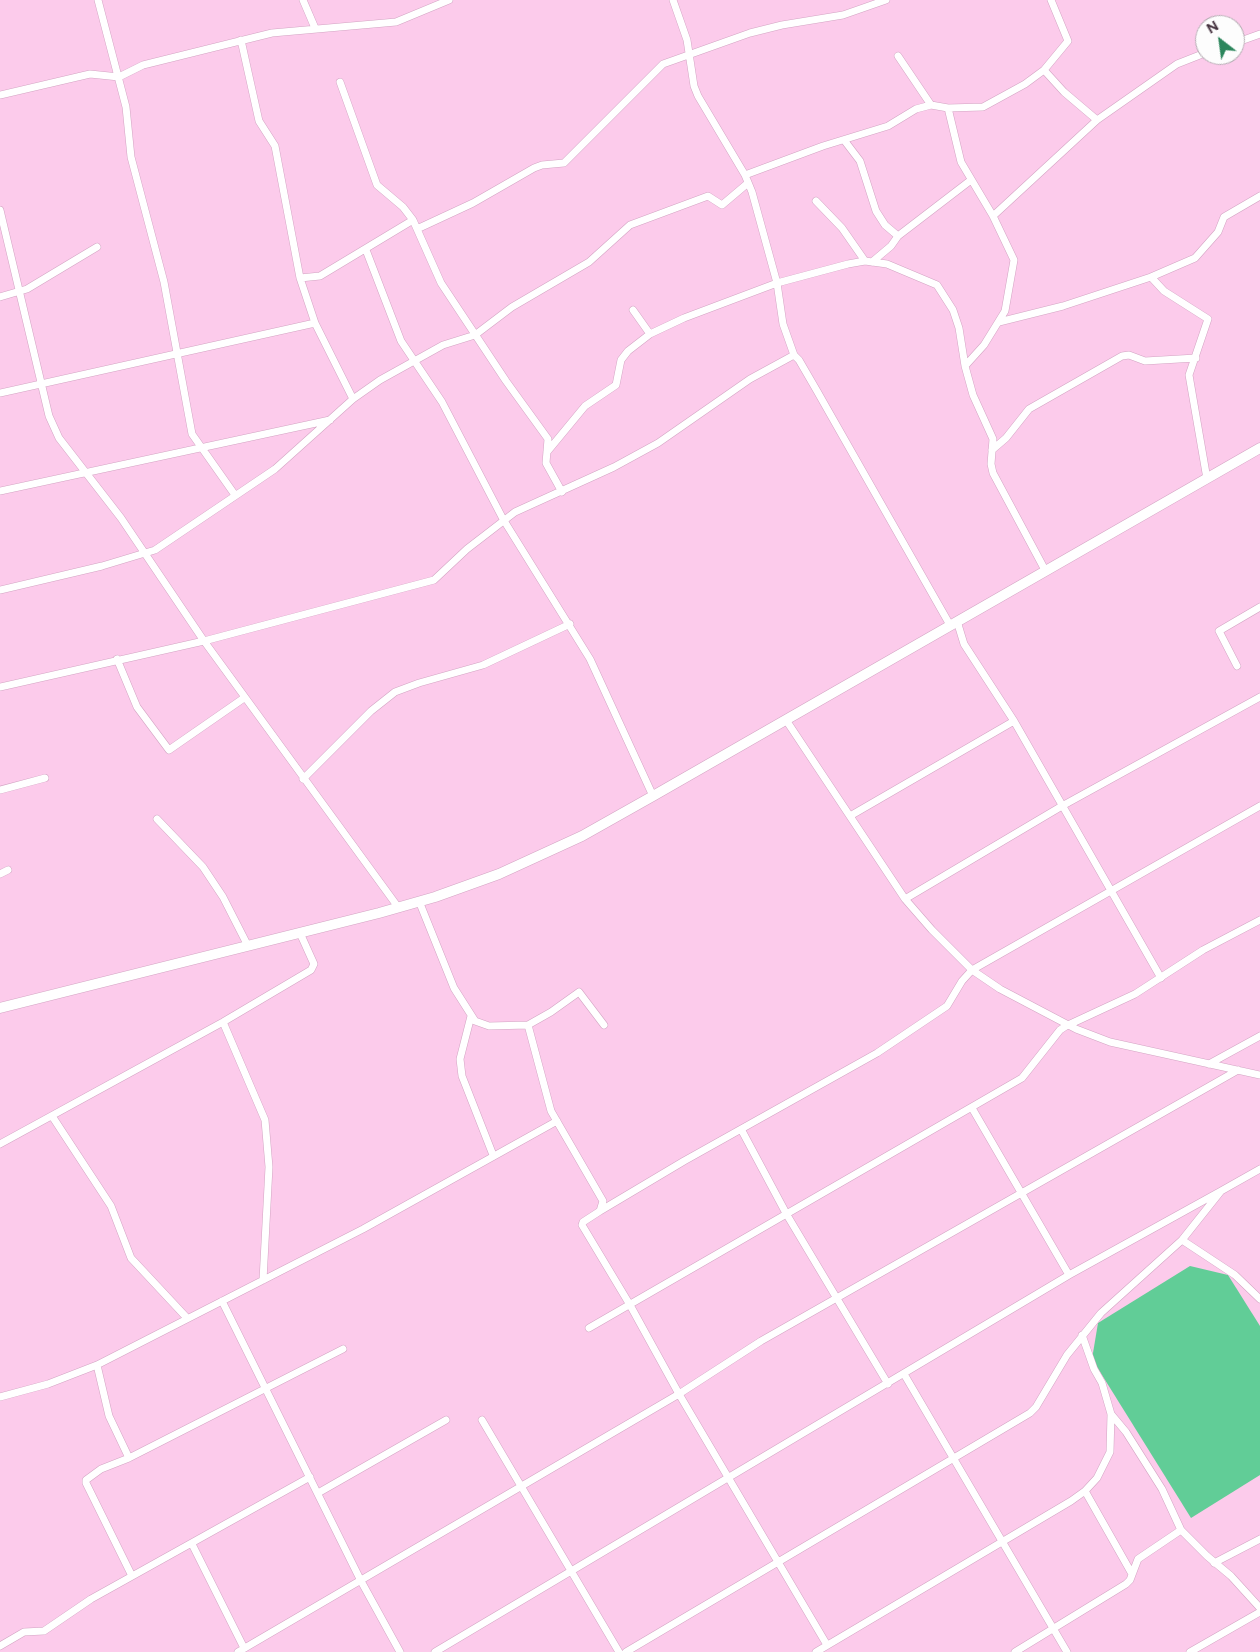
<!DOCTYPE html>
<style>
body{margin:0}
#map{position:relative;width:1260px;height:1652px;overflow:hidden;background:#fccbeb;font-family:Figtree,sans-serif}
canvas{display:block}
.north{position:absolute;left:1195px;top:15px;width:50px;height:50px;box-sizing:border-box;background:#fdfdfd;border:1px solid #b3abb1;border-radius:50%;rotate:330deg;font-size:14px;font-weight:700;line-height:20px;text-align:center;color:#44313e}
.north::after{content:'';display:block;margin:auto;width:18px;height:22px;background:#2c865c;clip-path:polygon(50% 0,100% 100%,50% 72%,0 100%)}
</style>
<div id="map">
<canvas width="1260" height="1652"></canvas>
<div class="north">N</div>
</div>
<script>
const ctx = document.querySelector('canvas').getContext('2d');
ctx.lineJoin = 'round';
function paint(path, color) { ctx.fillStyle = color; ctx.fill(path, 'evenodd'); }
const toPath = rows => new Path2D(rows.map(r => 'M' + r).join(''));
function strokePath(path, color, width, dash) { ctx.strokeStyle = color; ctx.lineWidth = width; ctx.lineCap = dash ? 'butt' : 'round'; ctx.setLineDash(dash || []); ctx.stroke(path); }
paint(toPath([
 [1190,1266,1228,1275,1260,1326,1260,1475,1191,1518,1092,1359,1098,1323]
]), '#61cd97');
const street = toPath([
 [98,0,126,107,131,157,164,282,192,434,235,495],
 [303,0,315,28],
 [673,0,687,40,694,86,698,96,745,175,752,192,777,283,783,324,794,355,799,360,817,391,950,625],
 [241,40,259,121,275,146,300,278,315,323,353,399],
 [1235,43,1260,34],
 [898,56,931,105,948,108,961,162,993,216,1014,260,1005,311,984,345,965,366,973,395,993,439,991,464,993,473,1045,570],
 [1044,70,1064,92,1097,120],
 [340,82,377,185,403,207,413,220],
 [0,95,90,74,119,77,143,65,272,33,396,22,449,0],
 [948,108,983,107,1025,84,1044,70,1068,41,1051,0],
 [844,140,860,161,876,211,885,225,898,236],
 [745,175,823,146,888,126,916,109,931,105],
 [816,201,842,228,865,261],
 [0,210,49,416,59,438,121,518,204,641,398,907],
 [993,216,1097,120,1177,64,1205,53],
 [417,229,441,283,506,381,548,439,546,463,562,492],
 [366,250,401,341,442,402,503,519,590,659,653,796],
 [872,262,891,246,898,236,971,180],
 [1151,277,1164,291,1208,319,1189,375,1207,479],
 [300,278,320,276,413,220,417,229,473,203,534,168,542,165,564,163,663,64,750,33,782,25,843,15,886,0],
 [0,297,27,289,97,247],
 [633,310,650,334],
 [999,322,1063,306,1151,277,1195,258,1218,232,1224,217,1260,196],
 [0,393,315,323],
 [992,450,1006,438,1029,409,1122,356,1129,355,1145,361,1196,358],
 [547,452,585,406,616,385,621,360,628,351,650,334,684,318,777,283,848,264,865,261,887,264,937,285,953,310,959,328,965,366],
 [0,491,330,420],
 [0,590,102,566,155,550,275,469,353,399,380,380,443,345,475,335,512,307,589,262,630,225,708,196,722,205,748,183],
 [957,621,964,644,1014,721],
 [117,659,137,707,169,750,244,698],
 [1237,666,1219,631,1260,607],
 [0,687,204,641,434,580,467,549,515,512,614,467,658,443,750,379,794,355],
 [786,720,905,899,932,930,972,970,1000,989,1076,1029,1110,1042,1260,1075],
 [303,779,371,711,395,692,419,683,483,665,570,624],
 [0,790,45,778],
 [850,816,1014,721,1161,978],
 [157,819,203,867,223,897,248,946],
 [0,874,8,870],
 [905,899,1062,806,1260,697],
 [419,901,454,988,475,1021,489,1026,528,1025,551,1012,579,992,604,1025],
 [471,1016,460,1059,462,1076,493,1155],
 [223,1022,265,1120,269,1167,263,1280],
 [528,1025,551,1111,603,1201,600,1211,583,1222,582,1225,630,1305,679,1394,827,1645],
 [1209,1064,1260,1036],
 [972,1108,1069,1275],
 [52,1116,111,1206,131,1258,187,1318],
 [741,1129,787,1215,888,1384],
 [0,1144,223,1022,311,970,314,964,300,933],
 [600,1211,684,1161,877,1053,947,1006,962,981,972,970,1260,806],
 [1182,1240,1235,1275,1260,1299],
 [222,1301,361,1581,400,1652],
 [589,1328,1022,1078,1060,1030,1066,1026,1135,994,1203,950,1260,920],
 [97,1365,109,1416,129,1458],
 [904,1374,1067,1652],
 [0,1397,48,1384,97,1365,363,1229,557,1121],
 [1111,1414,1126,1432,1162,1489,1181,1530,1207,1556,1231,1576,1260,1608],
 [482,1420,619,1652],
 [1085,1491,1132,1574],
 [318,1493,446,1420],
 [192,1544,244,1648],
 [1214,1563,1260,1539],
 [132,1576,86,1483,86,1480,101,1469,129,1458,343,1349],
 [0,1646,24,1632,44,1631,91,1599,310,1477],
 [238,1652,679,1394,761,1341,1238,1070],
 [435,1652,1069,1275,1221,1191],
 [626,1652,1030,1413,1036,1407,1067,1355,1101,1313,1182,1240,1221,1191,1260,1169],
 [816,1652,1071,1501,1085,1491,1097,1478,1110,1452,1111,1414,1102,1383,1094,1369,1082,1335],
 [1015,1652,1126,1584,1130,1580,1138,1559,1181,1530],
 [1190,1652,1260,1612]
]);
const secondary = toPath([
 [0,1008,379,913,435,897,499,874,582,836,653,796,1260,448]
]);
strokePath(street, '#d3a4c3', 8);
strokePath(secondary, '#d3a4c3', 11);
strokePath(street, '#fff', 7);
strokePath(secondary, '#fff', 10);
</script>
